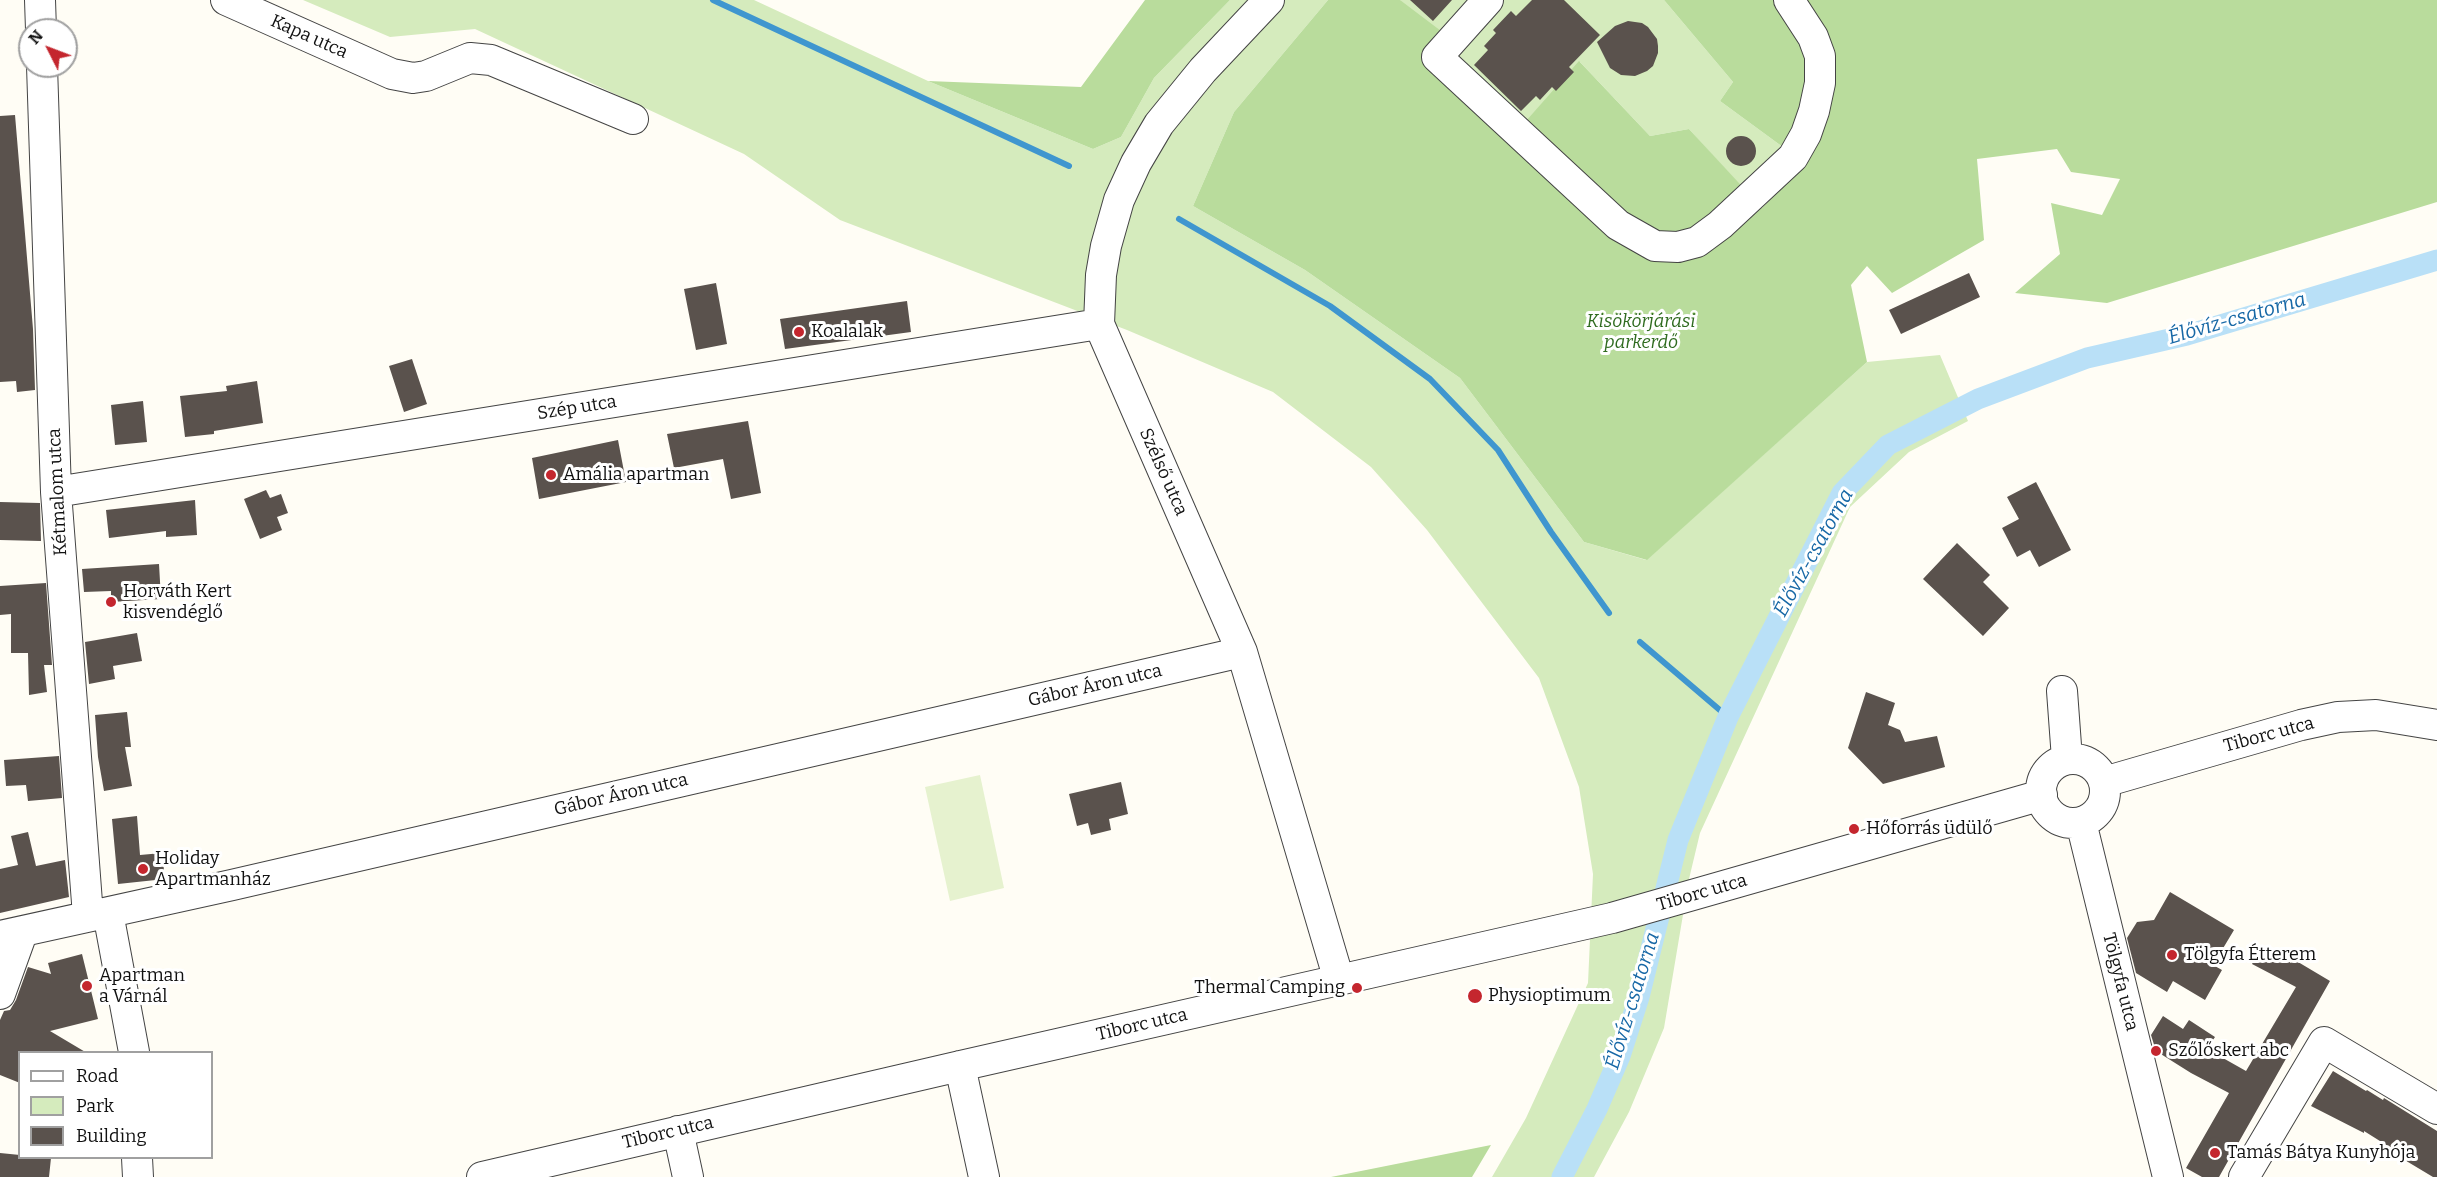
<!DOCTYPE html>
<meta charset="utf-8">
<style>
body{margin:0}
#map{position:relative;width:2437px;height:1177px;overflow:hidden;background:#fffdf5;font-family:Bitter,serif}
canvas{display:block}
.legend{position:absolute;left:18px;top:1051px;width:195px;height:108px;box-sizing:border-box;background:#fff;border:2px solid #a0a0a0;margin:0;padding:8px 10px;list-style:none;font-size:18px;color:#111}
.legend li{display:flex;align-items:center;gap:12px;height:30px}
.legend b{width:30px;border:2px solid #a0a0a0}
.north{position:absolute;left:18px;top:18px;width:60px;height:60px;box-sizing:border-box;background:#fff;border:2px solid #a0a0a0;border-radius:50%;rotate:312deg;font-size:16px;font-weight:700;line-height:24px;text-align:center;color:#111}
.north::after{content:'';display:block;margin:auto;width:21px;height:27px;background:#c4262e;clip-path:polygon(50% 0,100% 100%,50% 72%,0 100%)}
</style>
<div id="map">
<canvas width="2437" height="1177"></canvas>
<ul class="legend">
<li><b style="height:8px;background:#fff"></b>Road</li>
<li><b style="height:16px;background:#d5ebbd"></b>Park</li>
<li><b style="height:16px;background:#5a524d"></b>Building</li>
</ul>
<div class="north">N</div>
</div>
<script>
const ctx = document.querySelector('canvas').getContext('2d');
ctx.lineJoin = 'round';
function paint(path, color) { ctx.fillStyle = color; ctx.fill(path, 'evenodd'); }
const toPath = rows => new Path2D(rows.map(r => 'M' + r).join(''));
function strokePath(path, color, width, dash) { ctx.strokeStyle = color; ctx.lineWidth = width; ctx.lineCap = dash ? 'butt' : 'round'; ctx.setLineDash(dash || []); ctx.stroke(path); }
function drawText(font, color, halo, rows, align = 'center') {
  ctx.font = font + ' Bitter,serif'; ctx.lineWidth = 6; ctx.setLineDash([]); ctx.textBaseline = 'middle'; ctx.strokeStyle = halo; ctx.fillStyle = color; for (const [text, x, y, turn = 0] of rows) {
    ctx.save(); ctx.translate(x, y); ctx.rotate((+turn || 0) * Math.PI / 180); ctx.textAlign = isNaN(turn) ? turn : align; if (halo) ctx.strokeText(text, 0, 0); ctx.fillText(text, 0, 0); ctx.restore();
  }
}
paint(toPath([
 [303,0,754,0,928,81,1093,149,1121,137,1154,78,1230,0,1328,0,1234,112,1193,206,1305,270,1460,378,1584,542,1646,560,1867,362,1940,355,1968,421,1909,452,1850,507,1700,833,1689,879,1664,1028,1629,1112,1594,1177,1492,1177,1526,1118,1588,983,1593,874,1579,787,1539,678,1427,530,1371,467,1273,392,1127,330,840,220,744,154,475,29,390,37],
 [1400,0,1664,0,1733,82,1720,101,1806,164,1761,209,1689,129,1650,136,1580,62,1511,139,1422,53]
]), '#d5ebbd');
paint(toPath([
 [1145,0,1230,0,1154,78,1121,137,1093,149,928,81,1081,87],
 [1328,0,1400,0,1441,31,1422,54,1511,138,1579,61,1650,136,1689,129,1762,208,1806,164,1720,101,1733,82,1664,0,2437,0,2437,202,2107,303,2015,293,2060,254,2051,203,2102,215,2120,179,2071,172,2057,149,1977,159,1984,240,1892,293,1867,266,1851,285,1867,362,1647,560,1584,542,1460,378,1305,270,1193,206,1234,112],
 [1491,1145,1472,1177,1331,1177]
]), '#b9dc9c');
paint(toPath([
 [980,775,1004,888,950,901,925,787]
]), '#e6f2cf');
strokePath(toPath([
 [713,0,1069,166],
 [1179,219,1330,306,1430,379,1498,450,1551,532,1609,613],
 [1640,642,1728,717]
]), '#3f96cf', 6);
strokePath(toPath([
 [1562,1177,1597,1109,1620,1056,1639,997,1678,840,1728,717,1842,493,1888,445,1978,399,2087,358,2187,335,2437,260]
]), '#b9e0f7', 21);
paint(toPath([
 [1410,0,1452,0,1433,21],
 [1532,0,1564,0,1600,35,1569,67,1574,72,1556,91,1552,87,1540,100,1536,96,1521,111,1474,65,1488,50,1484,46,1496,33,1493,30,1511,11,1516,16],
 [1628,21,1642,23,1648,27,1657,39,1658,46,1658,53,1653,66,1647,71,1635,76,1621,75,1610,68,1597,42,1615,26],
 [15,115,33,329,35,390,17,392,16,381,0,382,0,116],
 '1726 151a15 15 0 1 1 30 0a15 15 0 1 1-30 0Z',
 [1969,273,1980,297,1901,334,1889,310],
 [716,283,727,344,696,350,684,289],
 [907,301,911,332,785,349,780,319],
 [412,359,427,404,404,412,389,366],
 [257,381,263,423,214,431,214,434,185,437,180,396,227,391,226,386],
 [143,401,147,442,115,445,111,405],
 [748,421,761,493,731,499,723,459,674,468,667,434],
 [618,440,626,482,539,499,532,458],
 [2036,482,2071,550,2039,567,2030,550,2017,557,2002,528,2019,519,2007,497],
 [266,490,270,498,281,494,288,513,277,517,282,530,260,539,244,499],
 [195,500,197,535,166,537,166,531,109,538,106,510],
 [0,502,40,503,41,541,0,540],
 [1957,543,1990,575,1983,582,2009,608,1983,636,1923,579],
 [159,564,161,599,111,602,111,591,84,592,82,569],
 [46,583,52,665,44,665,47,692,29,695,28,653,11,653,11,614,0,615,0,586],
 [137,633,142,661,113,666,115,679,89,684,85,642],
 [1866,692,1895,703,1888,725,1900,730,1905,742,1937,736,1945,767,1883,784,1848,748],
 [127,712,131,747,125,747,132,786,104,791,98,757,95,715],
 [59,756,62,798,28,801,26,785,6,786,4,760],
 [1121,782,1128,814,1109,819,1111,830,1091,835,1088,823,1077,826,1069,794],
 [137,816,140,855,162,853,165,879,118,884,112,819],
 [28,832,36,866,65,860,69,897,0,913,0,869,18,865,11,836],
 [2170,892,2234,930,2213,965,2222,970,2205,1000,2173,981,2167,992,2136,973,2127,938,2137,922,2154,920],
 [2262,946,2291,963,2293,959,2330,981,2219,1177,2202,1177,2186,1168,2229,1093,2191,1073,2156,1051,2151,1035,2163,1016,2183,1029,2189,1020,2215,1037,2207,1049,2246,1071,2296,987,2252,964],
 [82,954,98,1019,50,1031,87,1053,20,1053,20,1083,0,1075,0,1020,4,1011,10,1010,16,1000,28,967,51,974,48,963],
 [2333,1071,2366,1091,2367,1090,2383,1100,2384,1098,2437,1131,2437,1177,2433,1177,2398,1156,2399,1153,2364,1131,2364,1133,2311,1106],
 [0,1153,20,1155,20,1158,51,1158,49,1177,0,1177]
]), '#5a524d');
const minor = toPath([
 [40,0,41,30],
 [226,0,392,74,413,78,426,76,470,58,491,60,633,119],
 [1269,0,1203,70,1159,124,1136,163,1119,200,1106,246,1101,275,1099,324,1242,652,1339,980],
 [1488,0,1437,57,1618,225,1655,246,1678,247,1697,242,1720,225,1793,157,1806,134,1814,111,1820,83,1820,56,1813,37,1789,0],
 [42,66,56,492,88,916],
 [56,492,1099,324],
 [2062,691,2067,759],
 '2041 791a32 32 0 1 1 64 0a32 32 0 1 1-64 0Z',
 [2104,782,2301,725,2338,717,2376,715,2437,725],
 [2081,822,2168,1177],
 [108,913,134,1052],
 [0,936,232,885,1242,652],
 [0,994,22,933],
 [960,1066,984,1177],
 [678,1131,688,1177],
 [137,1158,138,1177],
 [482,1177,960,1066,1612,918,2042,795],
 [2244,1177,2324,1042,2437,1109]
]);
strokePath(minor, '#444', 32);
strokePath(minor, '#fff', 30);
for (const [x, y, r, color] of [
 [799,332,6,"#c4262e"],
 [551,475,6,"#c4262e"],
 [111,602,6,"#c4262e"],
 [1854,829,6,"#c4262e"],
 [143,869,6,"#c4262e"],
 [2172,955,6,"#c4262e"],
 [87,986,6,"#c4262e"],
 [1357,988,6,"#c4262e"],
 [1475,996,8,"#c4262e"],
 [2156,1051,6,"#c4262e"],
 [2215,1153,6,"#c4262e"]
]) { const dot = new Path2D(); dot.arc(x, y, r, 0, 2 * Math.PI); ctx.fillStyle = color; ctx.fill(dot); strokePath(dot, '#fff', 2); }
drawText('18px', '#111', '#fff', [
 ["Kapa utca",309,37,24],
 ["Szép utca",577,408,-9],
 ["Szélső utca",1163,472,66],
 ["Kétmalom utca",58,492,-93],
 ["Gábor Áron utca",1095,686,-13],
 ["Tiborc utca",2269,735,-15],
 ["Gábor Áron utca",621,795,-13],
 ["Tiborc utca",1702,893,-16],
 ["Tölgyfa utca",2120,982,76],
 ["Tiborc utca",1142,1025,-13],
 ["Tiborc utca",668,1133,-13]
]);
drawText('italic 18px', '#2f6b1f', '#fff', [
 ["Kisökörjárási",1641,322],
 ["parkerdő",1641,343]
]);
drawText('18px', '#111', '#fff', [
 ["Koalalak",811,332],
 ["Amália apartman",563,475],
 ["Horváth Kert",123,592],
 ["kisvendéglő",123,613],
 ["Hőforrás üdülő",1866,829],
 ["Holiday",155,859],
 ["Apartmanház",155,880],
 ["Tölgyfa Étterem",2184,955],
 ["Apartman",99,976],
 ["a Várnál",99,997],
 ["Thermal Camping",1345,988,"right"],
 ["Physioptimum",1488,996],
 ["Szőlőskert abc",2168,1051],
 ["Tamás Bátya Kunyhója",2227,1153]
], 'left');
drawText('italic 20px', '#1768a6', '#fff', [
 ["Élővíz-csatorna",2237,319,-16],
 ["Élővíz-csatorna",1814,553,-61],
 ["Élővíz-csatorna",1633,1001,-73]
]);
</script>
